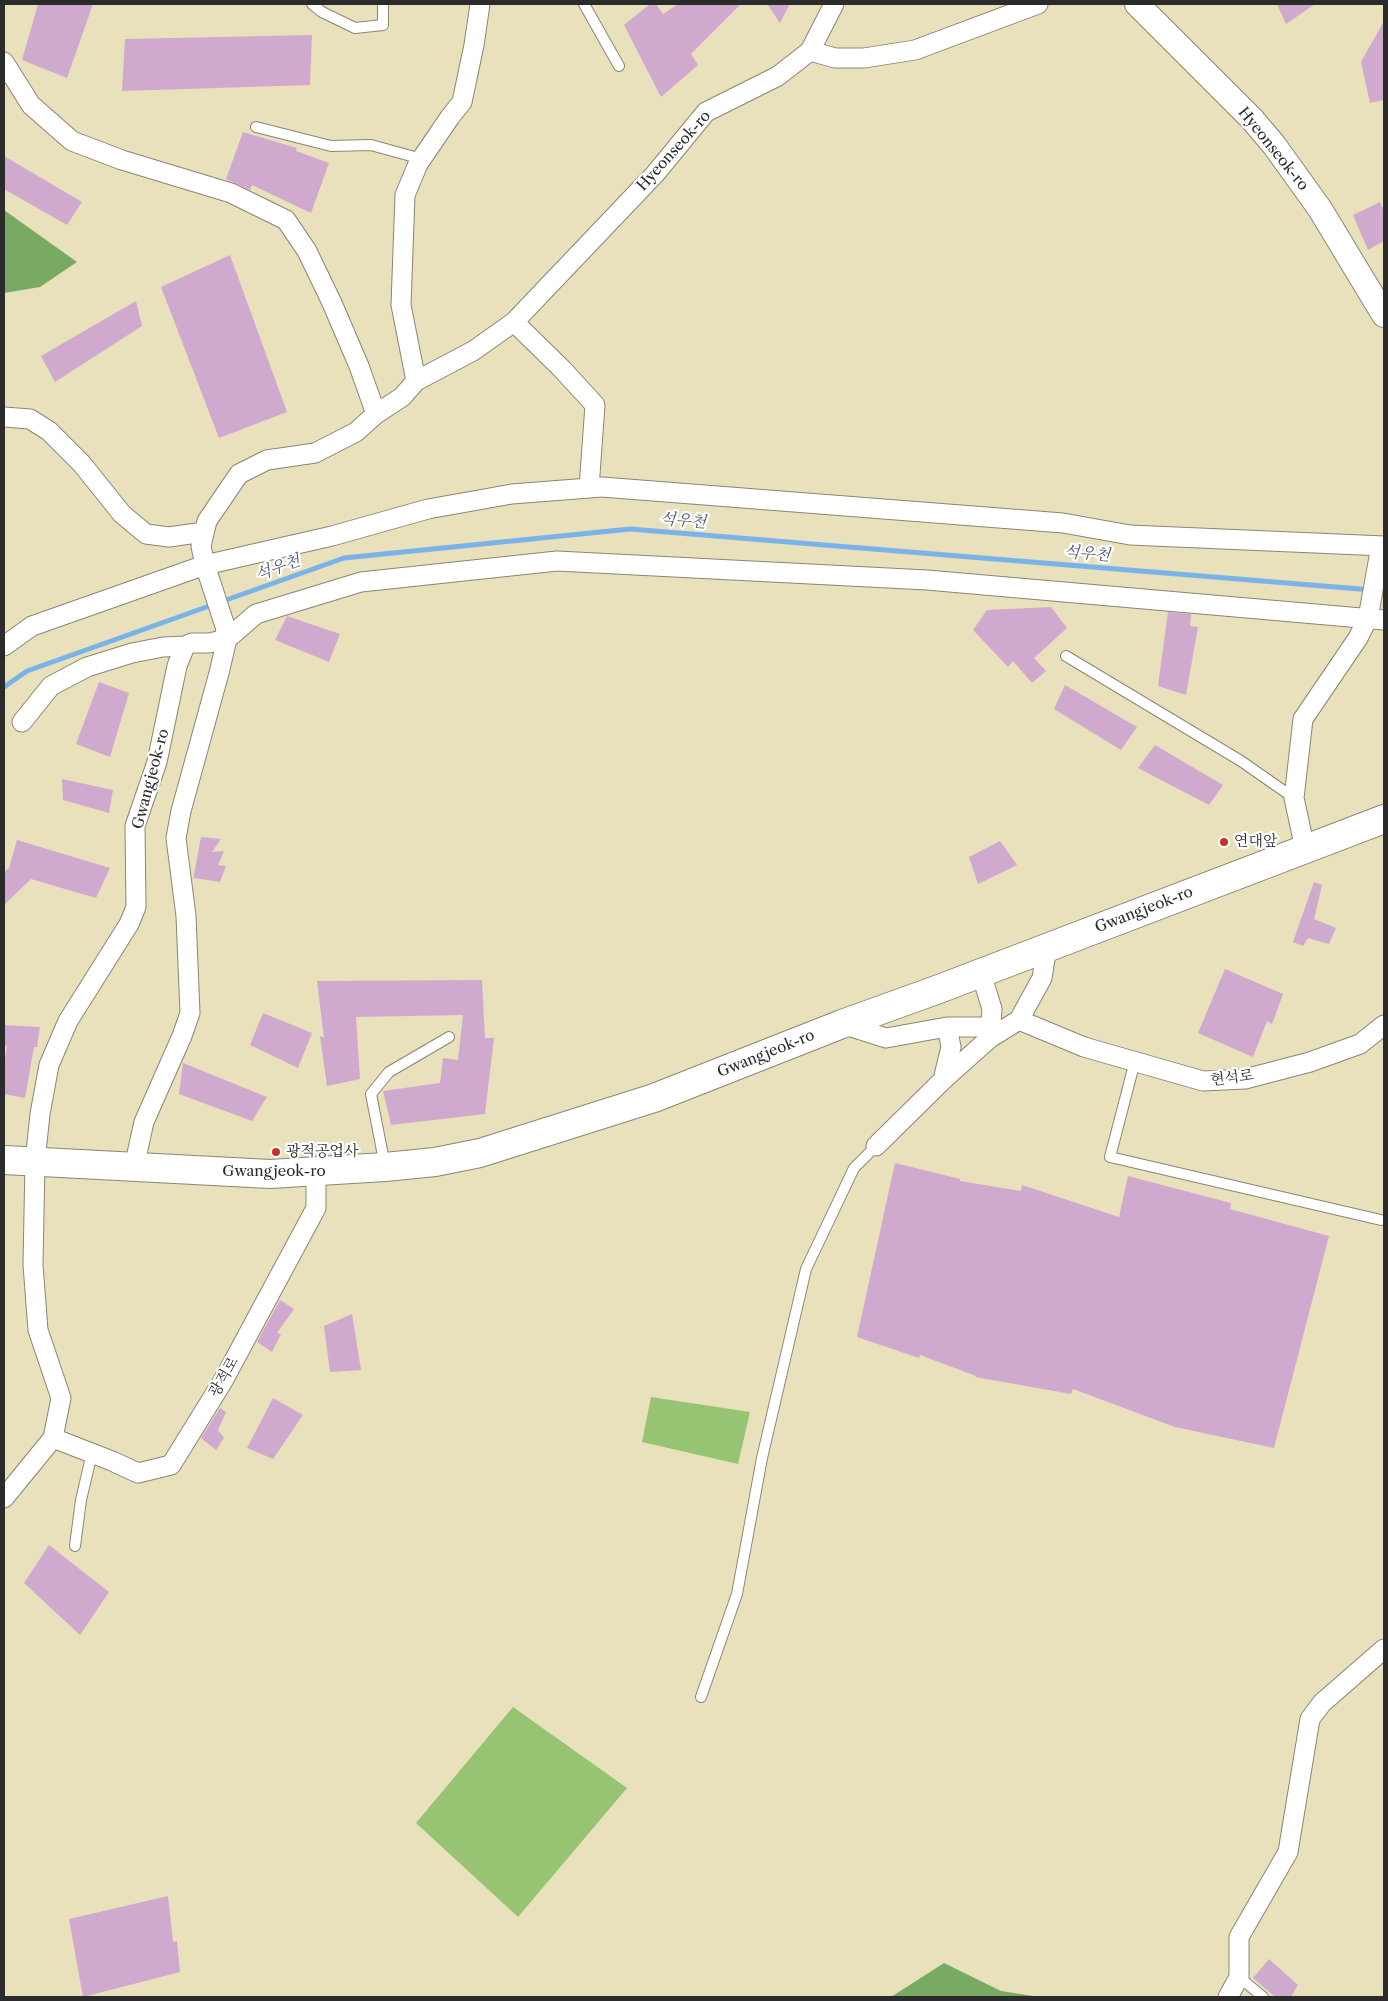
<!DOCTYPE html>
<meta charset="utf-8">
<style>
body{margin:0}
#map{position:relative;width:1388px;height:2001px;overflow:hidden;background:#e9e0bc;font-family:"Libre Caslon Text",serif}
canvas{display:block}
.frame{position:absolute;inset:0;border:5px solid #2b2b2b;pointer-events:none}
</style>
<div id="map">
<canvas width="1388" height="2001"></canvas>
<div class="frame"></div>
</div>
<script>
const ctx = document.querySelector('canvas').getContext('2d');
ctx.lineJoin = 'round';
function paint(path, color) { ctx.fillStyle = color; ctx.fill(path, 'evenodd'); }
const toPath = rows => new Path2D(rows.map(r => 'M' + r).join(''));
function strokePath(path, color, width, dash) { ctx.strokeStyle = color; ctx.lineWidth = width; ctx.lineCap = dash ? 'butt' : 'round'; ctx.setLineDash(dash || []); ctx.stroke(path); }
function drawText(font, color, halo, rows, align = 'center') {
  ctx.font = font + ' "Libre Caslon Text","Noto Serif KR",serif'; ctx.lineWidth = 4.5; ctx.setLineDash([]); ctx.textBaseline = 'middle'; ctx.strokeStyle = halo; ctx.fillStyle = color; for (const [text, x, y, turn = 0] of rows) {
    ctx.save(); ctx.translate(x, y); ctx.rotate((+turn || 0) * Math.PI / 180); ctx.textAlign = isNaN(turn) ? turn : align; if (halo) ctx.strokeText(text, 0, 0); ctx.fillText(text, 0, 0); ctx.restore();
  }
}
paint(toPath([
 [651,1397,750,1412,738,1464,642,1442],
 [513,1707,627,1788,518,1917,416,1823]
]), '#97c472');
paint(toPath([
 [4,210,77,262,40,287,4,293],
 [944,1963,1001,1991,1040,1997,891,1997]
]), '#79aa64');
strokePath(toPath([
 [4,687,27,671,344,558,630,529,1384,591]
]), '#79b3ea', 5);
paint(toPath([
 [38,4,93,4,67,78,22,60],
 [650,4,656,4,663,14,678,4,741,4,691,54,698,65,661,97,624,25],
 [767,4,790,4,780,23],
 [1277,4,1315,4,1286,24],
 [1384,21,1384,100,1370,103,1361,62],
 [312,35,310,85,122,91,125,39],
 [243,132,297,148,296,151,329,163,311,213,252,185,250,190,226,179],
 [4,156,82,202,67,225,4,189],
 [1380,202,1384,211,1384,241,1368,250,1353,215],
 [230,255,287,412,219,438,161,287],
 [136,301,142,326,55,382,41,356],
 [1051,607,1067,628,1034,658,1046,671,1032,683,1013,661,1008,667,973,630,987,610],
 [1168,612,1191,614,1190,626,1198,627,1186,695,1158,686],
 [287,616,340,634,329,662,275,640],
 [99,682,129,693,110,757,76,744],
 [1065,685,1137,727,1121,750,1054,709],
 [1155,745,1223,785,1209,805,1138,768],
 [62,779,113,790,109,813,63,800],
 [201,837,221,839,212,852,224,851,218,865,226,866,220,882,194,878,193,880],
 [17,840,110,868,96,898,31,879,4,905,4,872,9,868],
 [1000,841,1017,865,978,884,969,857],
 [1314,882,1322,885,1314,919,1336,928,1329,944,1308,938,1303,946,1293,942],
 [1225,969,1283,994,1272,1024,1267,1021,1253,1057,1198,1033],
 [482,980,485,1038,494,1038,485,1114,391,1125,383,1091,440,1083,443,1058,458,1060,463,1015,356,1017,360,1079,327,1086,320,1036,324,1038,317,981],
 [263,1013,312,1033,298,1068,250,1045],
 [4,1025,40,1027,37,1047,34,1047,25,1098,4,1094,4,1066,7,1046,4,1045],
 [183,1063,267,1097,252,1121,179,1094],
 [895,1163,960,1179,960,1181,1021,1191,1022,1185,1119,1217,1128,1176,1231,1203,1230,1209,1329,1236,1274,1448,1175,1427,1073,1389,1071,1394,975,1377,976,1376,920,1355,919,1358,857,1337],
 [280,1300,294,1309,277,1333,281,1334,272,1352,257,1342],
 [352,1314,361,1370,330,1372,324,1326],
 [273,1398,303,1415,273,1459,247,1448],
 [220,1408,226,1412,218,1430,224,1438,216,1450,201,1438],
 [49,1545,109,1592,80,1635,24,1583],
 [168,1896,173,1942,177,1941,180,1972,83,1997,69,1919],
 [1269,1959,1298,1985,1291,1997,1275,1997,1253,1978]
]), '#cfaace');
const service = toPath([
 [312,4,322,12,355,28,383,25,383,4],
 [584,4,619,66],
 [256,127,331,146,371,145,422,159],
 [1066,656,1241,761,1294,798],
 [1135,1061,1110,1157,1381,1220],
 [385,1166,371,1094,389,1072,449,1037],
 [75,1546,81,1500,92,1453],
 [701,1697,737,1594,762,1458,806,1269,854,1168,876,1146],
 [1239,1977,1263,1997]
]);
const minor = toPath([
 [810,51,835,58,864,58,915,50,1038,4],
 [4,62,31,105,72,141,122,160,231,193,286,220,307,251,332,303,359,366,376,414],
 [514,322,562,369,595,405,589,488],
 [416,381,473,351,514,322,655,174,706,112,778,76,810,51,834,4],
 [4,417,30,419,49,431,82,464,122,514,146,534,169,537,204,532],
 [4,646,32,626,205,565,332,536,428,509,512,494,602,487,1063,523,1130,535,1384,546],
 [22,722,51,686,87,667,132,653,163,647,185,646,192,643,209,643,227,639,256,614,361,582,557,561,927,580,1384,620],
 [1305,849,1294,798,1303,719,1358,638,1368,618,1381,546],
 [1019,1020,1084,1047,1203,1081,1245,1079,1310,1062,1360,1044,1384,1025],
 [842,1024,886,1038,947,1027,991,1027],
 [990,1038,1019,1020,1042,978,1047,947],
 [943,1080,951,1047,947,1027],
 [876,1146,943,1080,990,1038,992,1009,981,973],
 [134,1167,144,1122,182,1036,190,1013,186,916,176,838,181,811,219,673,227,639,225,626,205,565,201,546,207,521,239,474,267,460,315,453,356,432,376,414,402,397,416,381,401,305,405,195,418,164,450,117,462,102,474,45,480,4],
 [53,1438,112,1461,138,1473,171,1465,223,1381,316,1208,316,1172],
 [4,1498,53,1438,61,1398,38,1330,33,1265,35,1162,40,1114,49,1065,68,1021,129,924,136,907,135,826,157,762,177,666,185,646],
 [1228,1997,1239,1977,1239,1937,1288,1852,1310,1719,1322,1703,1384,1649]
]);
const tertiary = toPath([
 [1137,4,1252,119,1274,145,1320,209,1384,315]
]);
const secondary = toPath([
 [4,1160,270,1174,385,1167,435,1162,480,1153,654,1098,842,1024,939,989,1384,819]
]);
strokePath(service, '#8a8674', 12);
strokePath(minor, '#8a8674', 21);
strokePath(tertiary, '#8a8674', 26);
strokePath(secondary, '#8a8674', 30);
strokePath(service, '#fff', 10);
strokePath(minor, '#fff', 19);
strokePath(tertiary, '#fff', 24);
strokePath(secondary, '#fff', 28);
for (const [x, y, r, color] of [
 [1224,842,5,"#c8321e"],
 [276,1152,5,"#c8321e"]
]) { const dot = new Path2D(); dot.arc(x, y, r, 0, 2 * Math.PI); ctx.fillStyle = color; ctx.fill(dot); strokePath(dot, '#fff', 2); }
drawText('15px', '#2b2b2b', '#fff', [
 ["Hyeonseok-ro",1273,149,51],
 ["Hyeonseok-ro",674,151,-48],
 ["Gwangjeok-ro",151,779,-75],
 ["Gwangjeok-ro",1144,910,-21],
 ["Gwangjeok-ro",766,1054,-22],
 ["현석로",1232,1078,-7],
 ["Gwangjeok-ro",274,1172],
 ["광적로",224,1377,-60]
]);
drawText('15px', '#2b2b2b', '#fff', [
 ["연대앞",1234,842],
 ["광적공업사",286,1152]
], 'left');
drawText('italic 16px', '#465b6e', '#fff', [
 ["석우천",683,521,5],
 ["석우천",1087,554,5],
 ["석우천",278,568,-20]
]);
</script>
